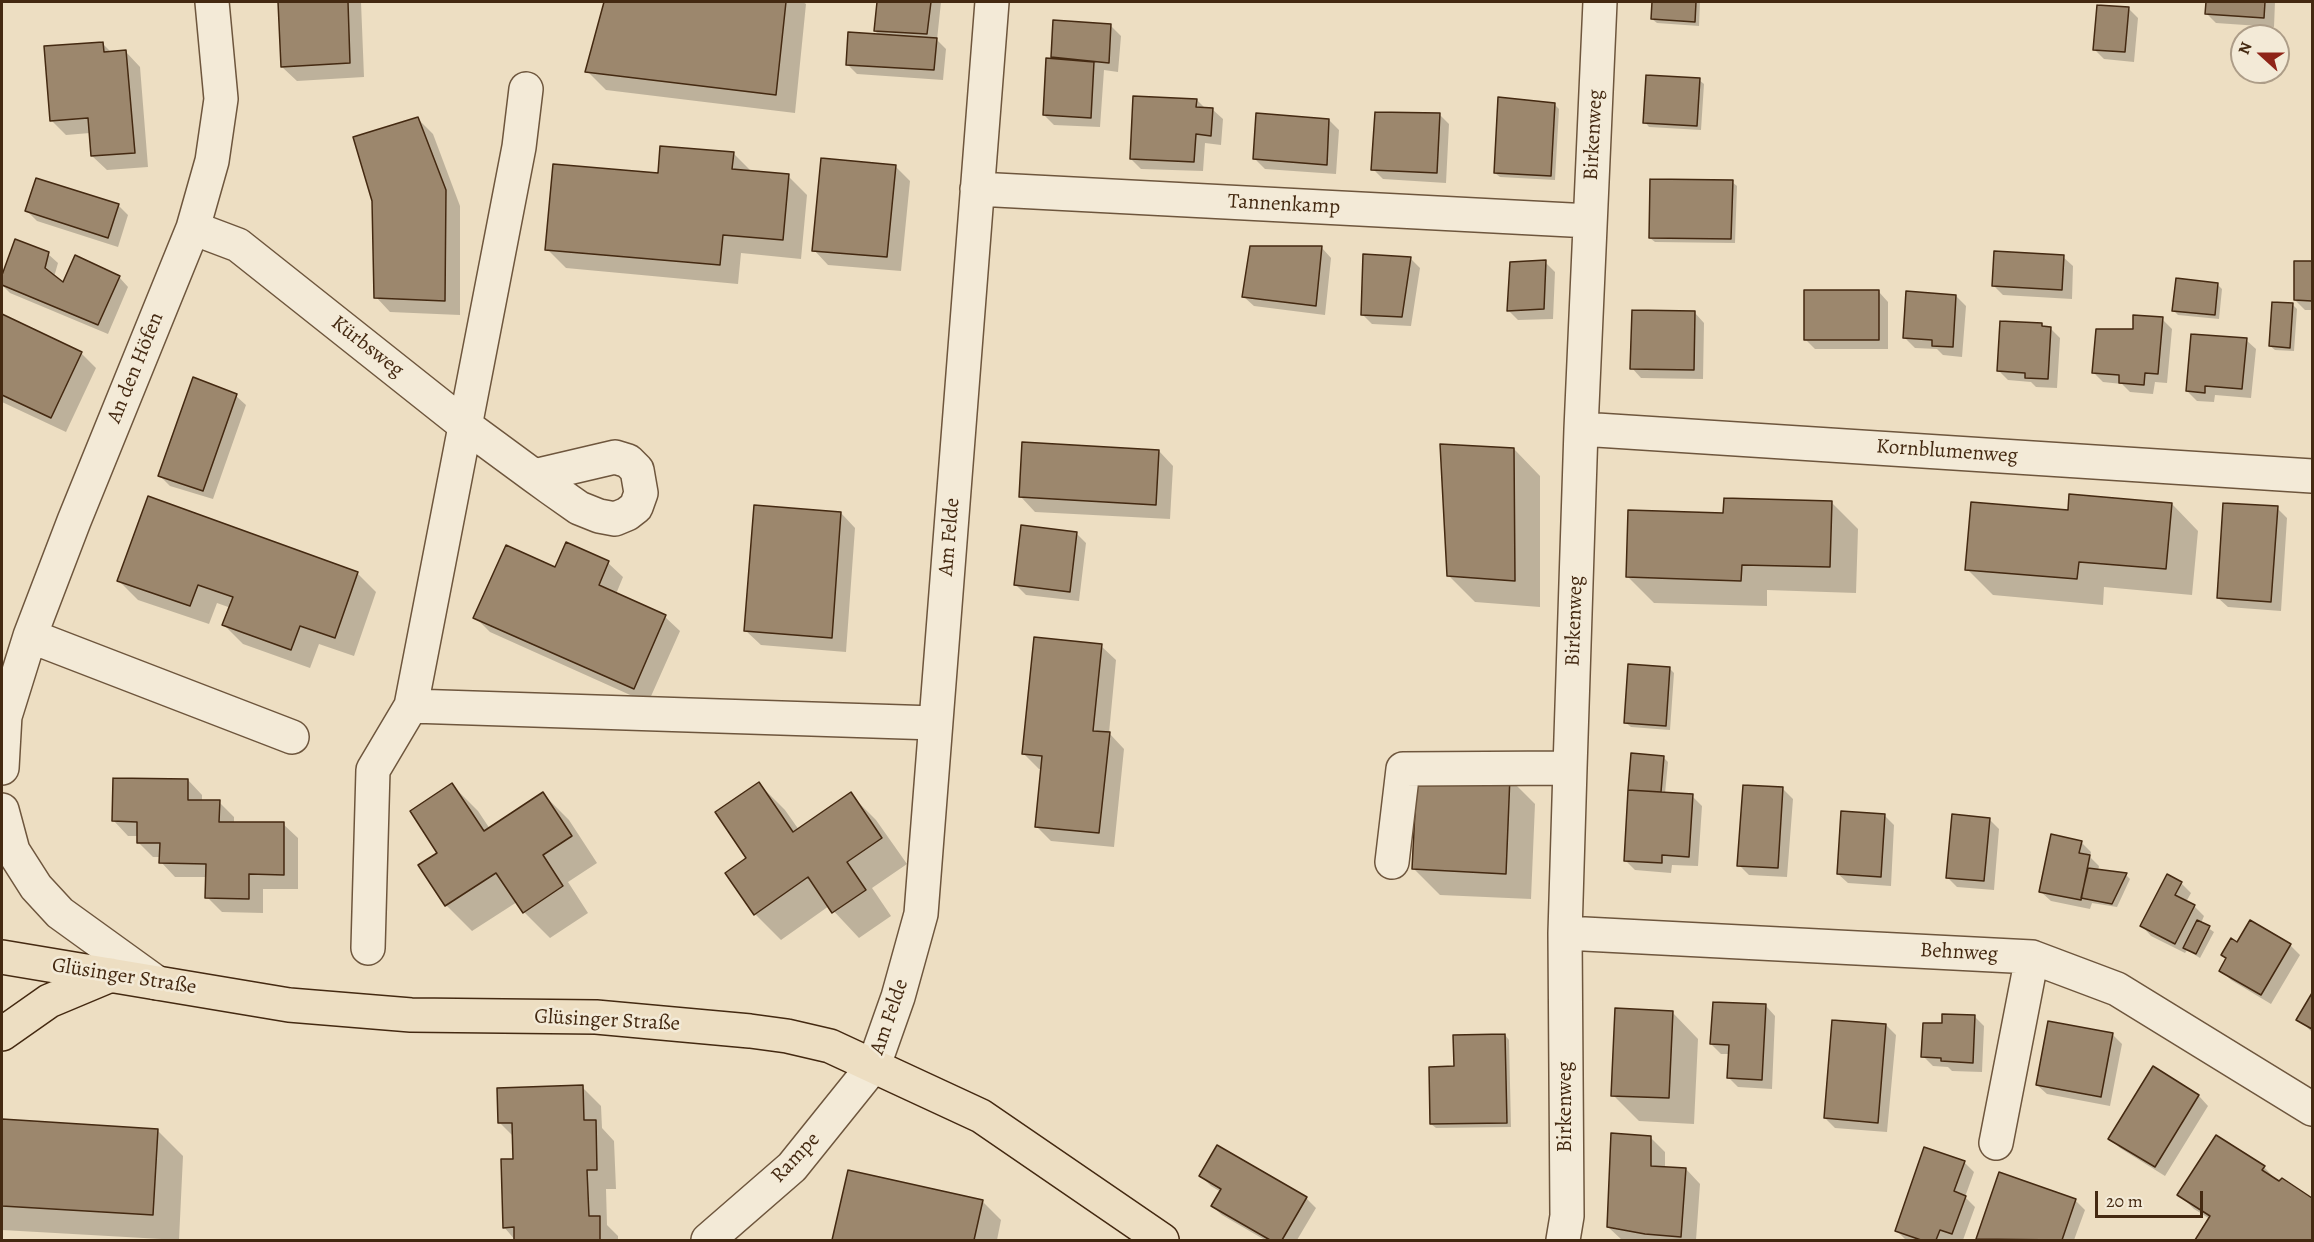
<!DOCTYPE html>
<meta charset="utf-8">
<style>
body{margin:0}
#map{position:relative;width:2314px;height:1242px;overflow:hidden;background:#eddec2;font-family:Alegreya,serif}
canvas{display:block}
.frame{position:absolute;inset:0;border:3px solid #442911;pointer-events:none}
.north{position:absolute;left:2230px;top:24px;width:60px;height:60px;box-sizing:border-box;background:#f3ead7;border:2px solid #ad9d88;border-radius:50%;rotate:291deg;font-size:16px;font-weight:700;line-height:24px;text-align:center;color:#442911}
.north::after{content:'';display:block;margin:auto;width:21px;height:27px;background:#8f2418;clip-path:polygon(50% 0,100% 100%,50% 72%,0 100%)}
.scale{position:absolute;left:2095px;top:1191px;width:108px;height:27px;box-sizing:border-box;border:3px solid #442911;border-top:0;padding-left:8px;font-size:18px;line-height:21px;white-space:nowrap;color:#442911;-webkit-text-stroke:4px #f3ead7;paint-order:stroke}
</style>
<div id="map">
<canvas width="2314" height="1242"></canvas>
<div class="frame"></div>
<div class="north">N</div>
<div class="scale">20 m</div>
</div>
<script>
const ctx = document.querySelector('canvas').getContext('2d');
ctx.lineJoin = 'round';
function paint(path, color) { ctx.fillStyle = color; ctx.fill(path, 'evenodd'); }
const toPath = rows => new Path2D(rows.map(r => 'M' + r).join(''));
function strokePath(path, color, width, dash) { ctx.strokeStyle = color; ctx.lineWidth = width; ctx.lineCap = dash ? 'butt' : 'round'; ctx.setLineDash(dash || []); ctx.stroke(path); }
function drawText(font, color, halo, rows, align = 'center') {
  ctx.font = font + ' Alegreya,serif'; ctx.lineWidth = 5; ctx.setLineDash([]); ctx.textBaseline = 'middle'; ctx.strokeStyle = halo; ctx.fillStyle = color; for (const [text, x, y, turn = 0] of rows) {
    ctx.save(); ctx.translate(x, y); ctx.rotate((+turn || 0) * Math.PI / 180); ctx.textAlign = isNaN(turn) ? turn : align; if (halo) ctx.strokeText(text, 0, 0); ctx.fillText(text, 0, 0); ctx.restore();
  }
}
paint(toPath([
 [280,2,361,2,364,77,297,81,282,67],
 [605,2,803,2,806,4,795,113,606,90,587,71],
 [878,2,941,2,937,40,946,49,943,80,857,74,847,64,880,36,875,31],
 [1653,2,1700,2,1699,26,1657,23,1652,19],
 [2207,2,2275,2,2274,27,2216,23,2206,13],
 [2128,8,2138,18,2134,62,2104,59,2094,49],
 [1055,22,1111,26,1121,36,1118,72,1104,70,1100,127,1054,125,1044,115,1052,60],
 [102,43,112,53,126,52,140,67,148,167,107,170,92,156,90,133,66,135,51,120],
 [1699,80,1704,84,1701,130,1649,127,1645,122],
 [1197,100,1206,109,1213,110,1223,119,1221,145,1205,143,1203,171,1141,169,1131,159],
 [1554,104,1559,109,1555,180,1500,177,1495,173],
 [1439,114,1449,124,1446,183,1383,179,1373,169],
 [418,119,433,134,460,206,460,315,390,312,376,297],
 [1329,120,1339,130,1336,174,1265,169,1255,159],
 [733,153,752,172,788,176,807,195,801,259,741,253,738,284,566,268,547,249],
 [895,166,910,181,901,271,828,265,814,250],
 [1732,182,1737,186,1735,243,1655,242,1650,238],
 [118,205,128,215,118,247,37,221,27,211],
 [16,241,48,254,58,263,54,277,64,284,119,277,128,287,108,334,10,293,2,285],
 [1322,248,1331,258,1325,315,1254,306,1244,297],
 [2063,257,2073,266,2072,299,2003,295,1993,285],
 [1410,258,1420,268,1411,326,1372,324,1362,314],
 [1545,262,1555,272,1553,319,1518,320,1508,310],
 [2296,262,2312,263,2312,310,2305,310,2295,300],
 [2217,284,2222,289,2219,319,2178,315,2174,311],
 [1879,292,1888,302,1888,349,1815,349,1805,339],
 [1956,296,1966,306,1962,357,1943,355,1937,349,1915,348,1905,338],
 [2292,304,2297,309,2294,351,2275,350,2270,346],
 [1695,313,1704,323,1703,379,1641,378,1632,368],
 [2,316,81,353,96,368,66,432,2,402],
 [2162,319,2172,329,2167,383,2155,382,2153,394,2130,392,2122,384,2103,382,2093,372,2134,331],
 [2042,325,2045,328,2050,328,2060,338,2057,388,2036,387,2031,382,2008,380,1999,371],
 [2246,340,2256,349,2251,398,2215,395,2214,402,2197,401,2187,391],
 [236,396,246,405,213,499,170,486,160,476],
 [1514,449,1540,476,1540,607,1475,602,1449,576],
 [1159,451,1173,466,1170,519,1035,512,1021,497],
 [1832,503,1858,529,1856,593,1767,590,1767,606,1654,603,1627,576,1725,514],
 [2172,504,2198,531,2192,595,2104,587,2103,605,1993,595,1967,569,2070,512],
 [2277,508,2287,518,2281,611,2228,607,2218,598],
 [841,513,855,528,846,652,761,645,746,631],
 [1076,533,1086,543,1079,601,1026,595,1016,585],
 [566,544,608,563,623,577,616,594,665,617,680,631,648,703,490,632,475,617,556,568],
 [357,573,376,592,354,656,319,644,310,668,243,644,224,625,231,608,217,603,209,624,138,600,119,581],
 [1101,646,1116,660,1109,733,1124,749,1114,847,1051,841,1037,827,1042,769,1039,769,1024,754],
 [1670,669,1674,673,1670,730,1631,727,1626,723],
 [1632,755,1663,757,1668,762,1665,794,1692,796,1702,806,1698,866,1672,865,1671,873,1635,870,1625,860],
 [1509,778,1535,804,1531,899,1440,895,1414,869],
 [188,780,202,795,202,802,219,802,234,817,234,823,283,824,298,838,298,889,263,889,263,913,222,912,207,897,207,877,175,877,161,862,161,857,153,857,138,842,138,836,128,836,114,821],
 [759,784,785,810,799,830,850,794,876,820,907,864,872,888,891,916,859,938,829,906,781,940,755,914,748,859],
 [452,785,478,811,490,829,543,794,569,820,597,863,568,882,588,913,550,938,524,912,517,902,472,931,446,905,420,866,439,853],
 [1783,789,1793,799,1787,877,1749,875,1739,865],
 [1884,815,1894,825,1891,886,1848,883,1838,874],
 [1989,819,1999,829,1994,890,1957,887,1947,877],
 [2081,842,2091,852,2090,857,2099,866,2098,871,2126,875,2130,879,2117,907,2092,903,2090,909,2051,901,2041,892],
 [2181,883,2191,893,2186,902,2194,906,2204,916,2201,923,2214,932,2200,958,2187,950,2185,953,2151,936,2142,926],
 [2237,944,2290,945,2300,955,2271,1004,2231,980,2221,970],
 [2312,996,2312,1032,2298,1019],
 [1766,1006,1775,1016,1772,1089,1738,1087,1728,1077,1730,1054,1721,1054,1711,1044],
 [1672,1012,1698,1039,1694,1124,1639,1121,1613,1095],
 [1974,1016,1984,1026,1982,1072,1952,1071,1948,1067,1933,1066,1923,1056],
 [1886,1025,1896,1035,1887,1132,1835,1128,1825,1118],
 [2112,1034,2122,1044,2110,1106,2047,1094,2037,1085],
 [1505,1035,1509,1040,1511,1127,1436,1128,1431,1124,1455,1068],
 [2154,1068,2199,1096,2208,1106,2165,1176,2120,1148,2110,1138],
 [582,1087,601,1106,602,1128,614,1141,616,1189,606,1189,607,1225,618,1236,618,1240,515,1240,504,1227,514,1160,514,1137,500,1123],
 [2,1121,157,1130,183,1156,179,1240,2,1230],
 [1651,1138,1665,1152,1665,1168,1686,1169,1700,1184,1696,1240,1622,1240,1608,1227],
 [1964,1162,1974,1172,1965,1197,1975,1207,1963,1240,1949,1239,1949,1240,1906,1240,1897,1231],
 [2264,1167,2279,1183,2282,1180,2312,1200,2312,1240,2198,1240,2210,1219,2194,1209,2179,1194],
 [849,1171,982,1201,1001,1220,997,1240,834,1240],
 [1201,1176,1306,1198,1316,1208,1297,1240,1265,1240,1222,1215,1212,1206,1221,1192,1211,1186],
 [2075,1200,2085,1210,2074,1240,1980,1240,1978,1239]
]), '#0003');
const building = toPath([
 [278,2,348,2,350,63,281,67,278,2],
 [604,2,786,2,776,95,585,72,604,2],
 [877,2,931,2,927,34,874,31,877,2],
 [1652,2,1696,2,1695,22,1651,19,1652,2],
 [2206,2,2265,2,2264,18,2205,14,2206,2],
 [2097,5,2129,7,2125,52,2093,50,2097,5],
 [1053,20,1111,24,1109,63,1051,57,1053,20],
 [848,32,937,38,934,70,846,65,848,32],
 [103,42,104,52,126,50,135,153,91,156,88,118,50,121,44,46,103,42],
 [1046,58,1094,62,1091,118,1043,115,1046,58],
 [1646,75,1700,78,1697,126,1643,123,1646,75],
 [1133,96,1197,99,1196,107,1213,108,1211,136,1196,134,1194,162,1130,159,1133,96],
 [1498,97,1555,103,1551,176,1494,173,1498,97],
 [1375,112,1440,113,1437,173,1371,170,1375,112],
 [1256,113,1329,119,1327,165,1253,159,1256,113],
 [418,117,446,190,445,301,374,298,372,201,353,137,418,117],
 [660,146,734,152,732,169,789,174,783,240,723,235,720,265,545,250,553,164,658,173,660,146],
 [821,158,896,165,887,257,812,251,821,158],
 [36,178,119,204,108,238,25,211,36,178],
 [1650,179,1733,180,1731,239,1649,238,1650,179],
 [15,239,49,252,45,268,63,282,75,255,120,276,98,325,2,285,2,275,15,239],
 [1250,246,1322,246,1316,306,1242,297,1250,246],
 [1994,251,2064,255,2062,290,1992,286,1994,251],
 [1363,254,1411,257,1402,317,1361,315,1363,254],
 [1546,260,1544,309,1507,311,1510,262,1546,260],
 [2294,261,2312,261,2312,301,2294,300,2294,261],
 [2176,278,2218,283,2215,315,2172,311,2176,278],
 [1804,290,1879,290,1879,340,1804,340,1804,290],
 [1906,291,1956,295,1953,347,1932,346,1932,340,1903,338,1906,291],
 [2272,302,2293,303,2290,348,2269,346,2272,302],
 [1632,310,1695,311,1694,370,1630,369,1632,310],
 [2,314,82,352,51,418,2,395,2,314],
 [2133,315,2163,317,2158,374,2145,373,2144,385,2119,383,2119,375,2092,373,2096,329,2133,329,2133,315],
 [2000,321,2042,323,2042,326,2051,327,2048,379,2025,378,2025,373,1997,371,2000,321],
 [2191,334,2247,338,2242,389,2205,386,2205,393,2186,391,2191,334],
 [193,377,237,394,203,491,158,476,193,377],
 [1022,442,1159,450,1156,505,1019,497,1022,442],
 [1440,444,1514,448,1515,581,1447,576,1440,444],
 [2069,494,2172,503,2166,569,2079,562,2077,579,1965,570,1971,502,2068,510,2069,494],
 [148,496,358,572,335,638,300,626,291,650,222,625,233,597,198,585,190,606,117,581,148,496],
 [1724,498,1832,501,1830,567,1742,565,1741,581,1626,577,1628,510,1723,513,1724,498],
 [2223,503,2278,506,2271,602,2217,598,2223,503],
 [754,505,841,512,832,638,744,631,754,505],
 [1021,525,1077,532,1070,592,1014,585,1021,525],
 [566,542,609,561,599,585,666,615,634,689,473,618,506,545,555,567,566,542],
 [1034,637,1102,644,1093,731,1110,732,1099,833,1035,827,1042,756,1022,754,1034,637],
 [1628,664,1670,667,1666,726,1624,723,1628,664],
 [1631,753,1664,756,1661,792,1628,790,1631,753],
 [1417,772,1510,776,1506,874,1412,869,1417,772],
 [113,778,188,779,188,800,220,800,219,822,284,822,284,875,249,874,249,899,205,898,206,864,159,863,160,843,137,843,137,822,112,821,113,778],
 [759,782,793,832,851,792,882,838,847,862,866,890,832,913,808,877,754,915,725,873,746,858,715,812,759,782],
 [452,783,484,831,543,792,572,836,543,855,563,886,523,913,496,873,445,906,418,865,437,853,410,811,452,783],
 [1743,785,1783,787,1778,868,1737,866,1743,785],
 [1628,790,1693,794,1689,857,1662,855,1662,863,1624,861,1628,790],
 [1841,811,1885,814,1881,877,1837,874,1841,811],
 [1952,814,1990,818,1984,881,1946,878,1952,814],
 [2051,834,2082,841,2079,853,2090,855,2081,900,2039,892,2051,834],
 [2088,868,2127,873,2112,904,2081,898,2088,868],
 [2167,874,2182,882,2175,895,2195,905,2175,944,2140,926,2167,874],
 [2197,920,2210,926,2196,954,2183,948,2197,920],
 [2250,920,2291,944,2261,995,2219,971,2226,958,2221,955,2231,938,2237,942,2250,920],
 [2312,993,2312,1029,2296,1020,2312,993],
 [1713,1002,1766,1004,1762,1080,1727,1078,1729,1045,1710,1044,1713,1002],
 [1615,1008,1673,1011,1669,1098,1611,1096,1615,1008],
 [1942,1014,1975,1015,1973,1063,1941,1061,1941,1058,1921,1057,1923,1023,1942,1023,1942,1014],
 [1832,1020,1886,1024,1878,1123,1824,1118,1832,1020],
 [2048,1021,2113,1033,2101,1097,2036,1085,2048,1021],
 [1505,1034,1507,1123,1430,1124,1429,1067,1454,1066,1453,1035,1505,1034],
 [2153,1066,2199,1095,2155,1167,2108,1139,2153,1066],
 [583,1085,584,1120,596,1120,597,1170,587,1170,589,1216,600,1216,600,1240,514,1240,514,1227,503,1228,501,1159,513,1159,512,1123,498,1123,497,1088,583,1085],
 [2,1119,158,1129,153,1215,2,1206,2,1119],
 [1611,1133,1651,1136,1651,1166,1686,1168,1681,1237,1645,1234,1607,1227,1611,1133],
 [2216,1135,2265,1166,2262,1170,2279,1181,2282,1178,2312,1198,2312,1240,2195,1240,2210,1216,2177,1195,2216,1135],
 [1217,1145,1307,1197,1282,1240,1270,1240,1211,1206,1221,1189,1199,1176,1217,1145],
 [1924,1147,1965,1161,1954,1191,1966,1196,1952,1234,1940,1230,1936,1240,1921,1240,1895,1231,1924,1147],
 [848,1170,983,1200,974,1240,832,1240,848,1170],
 [1999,1172,2076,1199,2062,1240,1976,1239,1999,1172]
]);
paint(building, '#9c876d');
strokePath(building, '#442911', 1.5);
const minor = toPath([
 [526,89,519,147,411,706,935,723],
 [977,189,1590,221],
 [193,228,238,245,466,426,534,476,552,489,579,508,599,516,615,519,627,514,636,507,641,493,637,470,628,461,615,457,534,476],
 [1581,429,2312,476],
 [30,636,292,737],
 [2,726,30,636,74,521,193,228,212,161,221,99,212,2],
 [2,768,5,715],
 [2,810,13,851,36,887,60,913,157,983],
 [1392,862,1403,769,1570,768],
 [1565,933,2032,957,2117,989,2312,1109],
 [368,948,373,770,411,706],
 [1996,1143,2032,957],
 [708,1240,792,1167,874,1065,898,997,921,914,992,2],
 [1563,1240,1567,1216,1565,933,1570,768,1581,429,1600,2]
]);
const major = toPath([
 [2,957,289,1005,411,1015,596,1017,750,1031,787,1036,830,1046,981,1116,1162,1240],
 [2,1034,49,1001,111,975]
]);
strokePath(minor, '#6e563d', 36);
strokePath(major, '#442911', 36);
strokePath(minor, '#f3ead7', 33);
strokePath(major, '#eddec2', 33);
drawText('21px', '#442911', '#f3ead7', [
 ["Birkenweg",1594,135,-87],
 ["Tannenkamp",1284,205,3],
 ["Kürbsweg",367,347,38],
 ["An den Höfen",136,368,-68],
 ["Kornblumenweg",1947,452,4],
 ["Am Felde",950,537,-85],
 ["Birkenweg",1575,621,-88],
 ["Behnweg",1959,953,3],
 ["Glüsinger Straße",124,977,9],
 ["Am Felde",890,1017,-71],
 ["Glüsinger Straße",607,1021,3],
 ["Birkenweg",1566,1107,-90],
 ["Rampe",796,1158,-47]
]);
</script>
